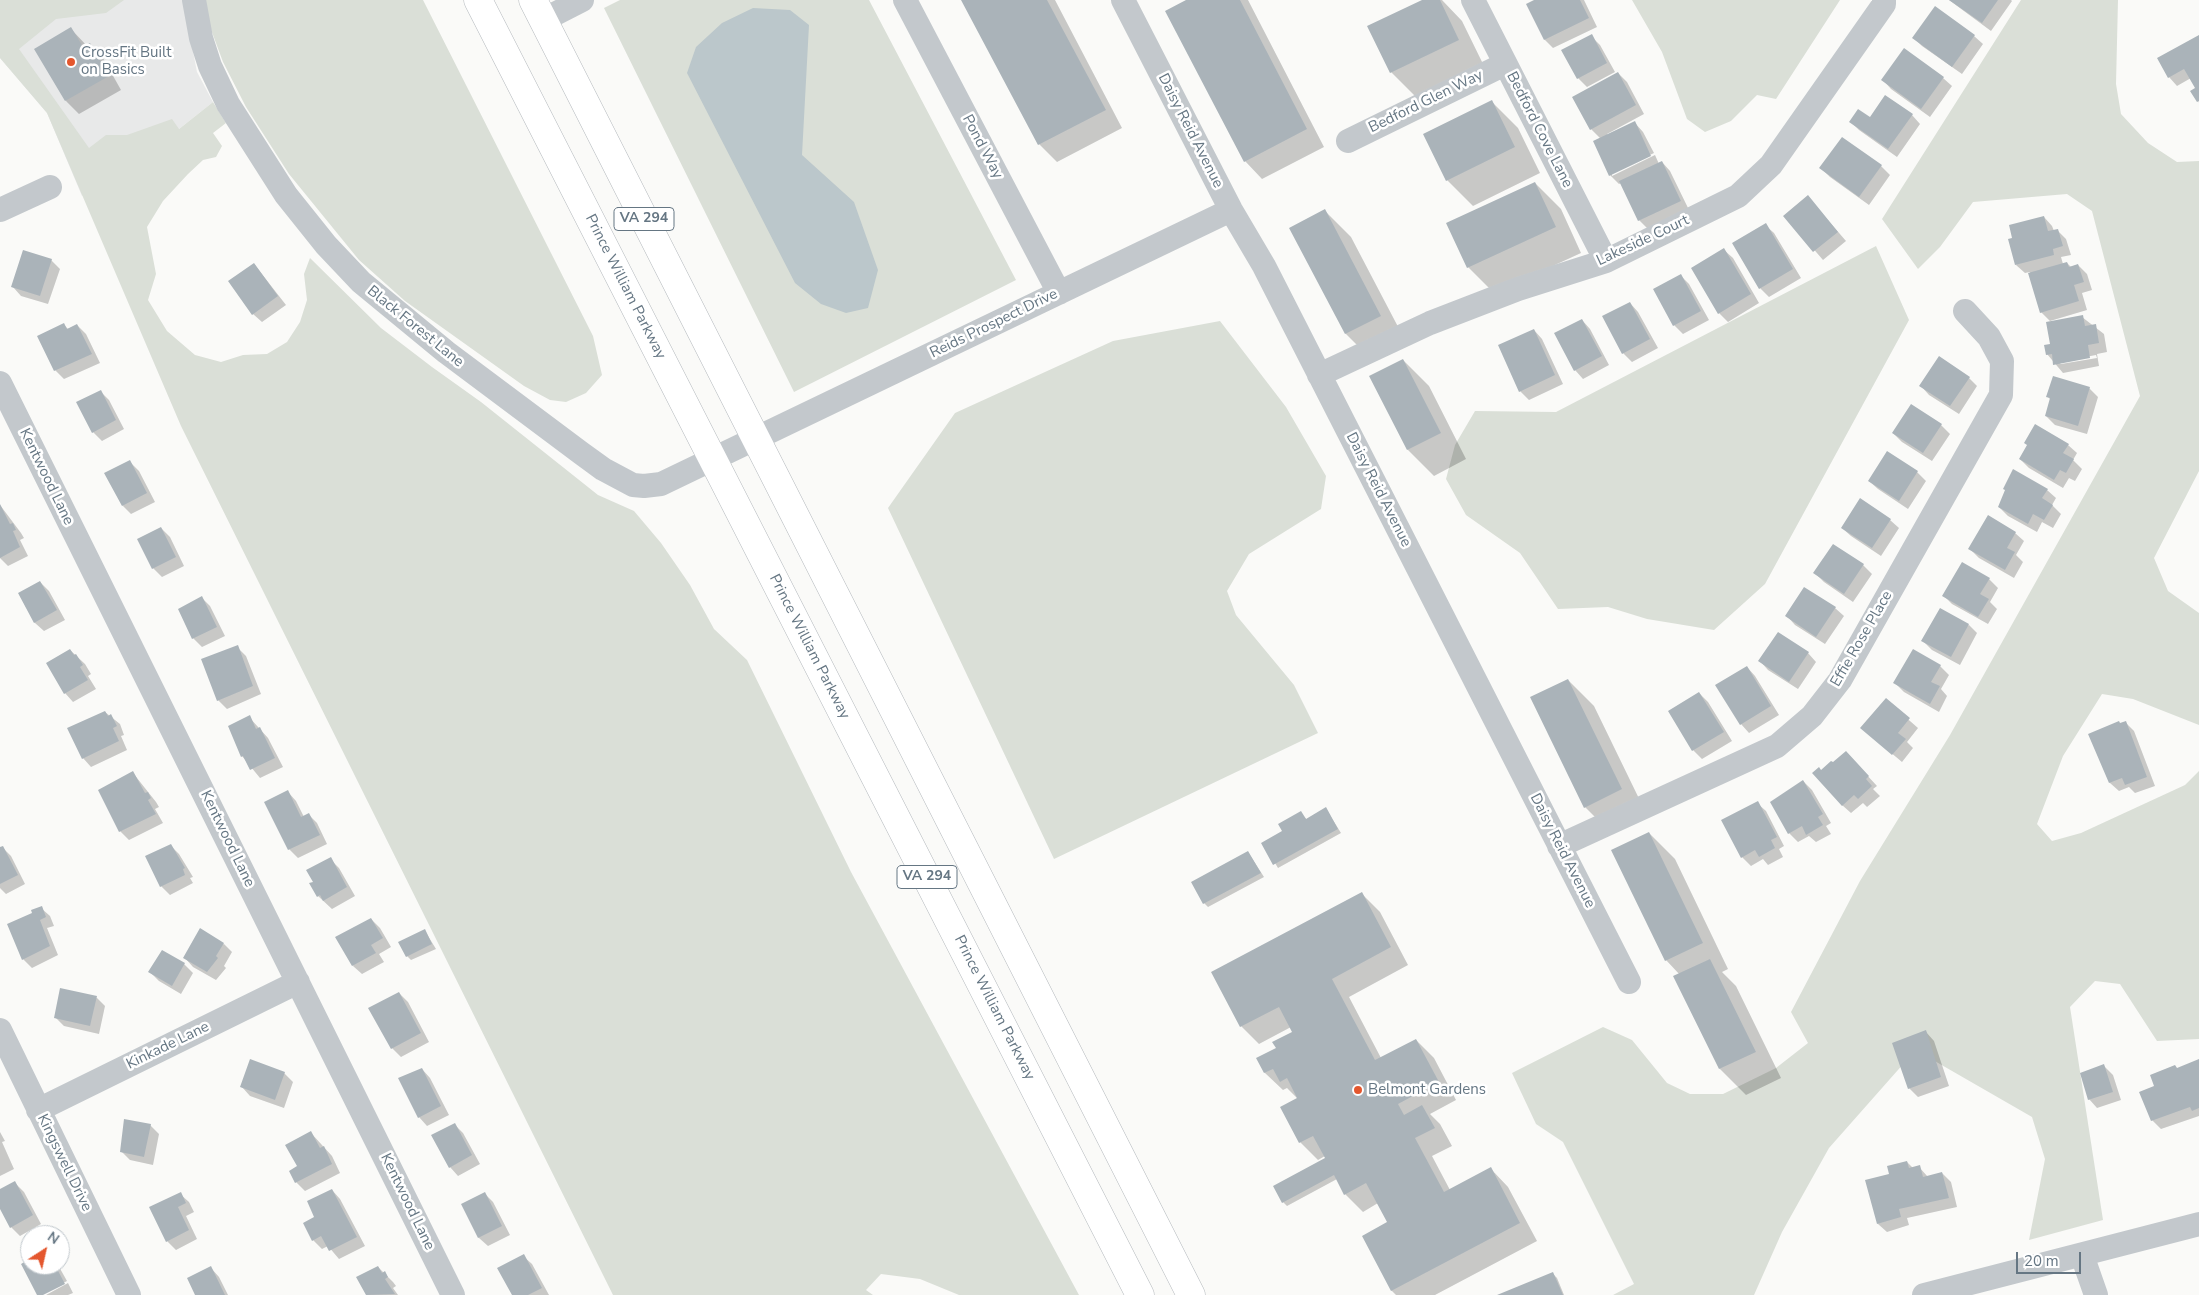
<!DOCTYPE html>
<style>
body{margin:0}
#map{position:relative;width:2199px;height:1295px;overflow:hidden;background:#fafaf8;font-family:"Nunito Sans",sans-serif}
canvas{display:block}
.north{position:absolute;left:20px;top:1225px;width:50px;height:50px;box-sizing:border-box;background:#fff;border:1px solid #c1c8cd;border-radius:50%;rotate:35deg;font-size:14px;font-weight:700;line-height:20px;text-align:center;color:#657683}
.north::after{content:'';display:block;margin:auto;width:18px;height:22px;background:#e4572e;clip-path:polygon(50% 0,100% 100%,50% 72%,0 100%)}
.scale{position:absolute;left:2016px;top:1252px;width:65px;height:22px;box-sizing:border-box;border:2px solid #657683;border-top:0;padding-left:6px;font-size:15px;line-height:18px;white-space:nowrap;color:#657683;-webkit-text-stroke:4px #fff;paint-order:stroke}
</style>
<div id="map">
<canvas width="2199" height="1295"></canvas>
<div class="north">N</div>
<div class="scale">20 m</div>
</div>
<script>
const ctx = document.querySelector('canvas').getContext('2d');
ctx.lineJoin = 'round';
function paint(path, color) { ctx.fillStyle = color; ctx.fill(path, 'evenodd'); }
const toPath = rows => new Path2D(rows.map(r => 'M' + r).join(''));
function strokePath(path, color, width, dash) { ctx.strokeStyle = color; ctx.lineWidth = width; ctx.lineCap = dash ? 'butt' : 'round'; ctx.setLineDash(dash || []); ctx.stroke(path); }
function drawText(font, color, halo, rows, align = 'center') {
  ctx.font = font + ' "Nunito Sans",sans-serif'; ctx.lineWidth = 5; ctx.setLineDash([]); ctx.textBaseline = 'middle'; ctx.strokeStyle = halo; ctx.fillStyle = color; for (const [text, x, y, turn = 0] of rows) {
    ctx.save(); ctx.translate(x, y); ctx.rotate((+turn || 0) * Math.PI / 180); ctx.textAlign = isNaN(turn) ? turn : align; if (halo) ctx.strokeText(text, 0, 0); ctx.fillText(text, 0, 0); ctx.restore();
  }
}
paint(toPath([
 [0,0,183,0,197,72,213,102,179,129,82,196,47,113,0,58]
]), '#e8e9e9');
paint(toPath([
 [0,0,124,0,106,13,56,19,19,49,89,148,106,135,127,135,172,119,179,129,213,102,226,123,213,133,222,146,216,157,203,160,188,174,163,201,147,227,156,274,148,300,167,331,195,355,221,362,243,355,267,354,287,342,300,322,307,300,304,274,310,258,381,328,432,367,481,402,598,495,634,511,661,543,690,585,714,629,747,660,851,872,1079,1295,959,1295,920,1279,881,1274,866,1290,873,1295,613,1295,181,426,47,113,0,58],
 [205,0,423,0,593,336,602,375,586,393,566,402,550,400,524,386,405,301,359,260,289,174,246,107,223,62,206,16],
 [620,0,869,0,1016,280,794,392,604,8],
 [1632,0,1840,0,1776,99,1757,95,1731,121,1705,132,1687,119,1662,52],
 [2021,0,2118,0,2116,84,2121,114,2148,143,2177,162,2199,161,2199,471,2154,558,2168,591,2199,613,2199,725,2133,699,2102,694,2063,756,2037,824,2052,841,2081,833,2185,785,2199,771,2199,1039,2157,1041,2120,984,2095,981,2070,1007,2103,1220,2029,1240,2045,1159,2032,1117,1926,1056,1905,1062,1829,1148,1782,1232,1754,1295,1613,1295,1634,1284,1563,1142,1536,1124,1512,1073,1603,1027,1632,1040,1667,1083,1690,1094,1723,1094,1776,1068,1808,1043,1791,1012,1860,881,1950,735,2140,396,2092,211,2067,194,1973,202,1940,247,1918,269,1882,219],
 [1876,246,1909,320,1765,584,1714,630,1647,619,1608,607,1558,609,1520,553,1466,515,1446,479,1455,445,1475,411,1556,412],
 [1220,321,1286,407,1326,476,1321,509,1249,554,1227,591,1236,615,1294,685,1318,733,1054,859,888,508,955,413,1113,341]
]), '#dadfd7');
paint(toPath([
 [753,8,790,10,809,25,802,155,854,202,878,270,868,308,846,313,821,304,795,283,687,73,696,47,722,23]
]), '#bbc7cb');
paint(toPath([
 [962,0,1055,0,1122,128,1057,162,1039,144],
 [1189,0,1248,0,1324,147,1262,179,1245,161],
 [1425,0,1442,0,1462,21,1484,66,1417,98,1391,72,1369,27],
 [1537,0,1584,0,1597,27,1553,48,1545,40],
 [1949,0,2011,0,2012,1,1991,31],
 [71,29,87,46,89,45,103,58,121,90,79,114,66,101],
 [1591,36,1600,45,1615,72,1587,87,1578,78],
 [1974,36,1983,44,1962,74,1922,46,1914,38],
 [2199,36,2199,103,2196,89,2191,78,2177,86,2169,77],
 [1618,73,1627,82,1644,114,1607,134,1608,136,1635,123,1643,132,1654,153,1612,173,1612,176,1655,155,1659,164,1662,162,1670,171,1689,210,1648,229,1639,220,1621,183,1619,184,1610,175,1601,139,1591,129],
 [1943,78,1952,86,1930,117,1891,89,1883,80],
 [1492,102,1518,128,1540,173,1473,206,1447,180],
 [1912,115,1920,124,1897,157,1859,130,1851,122],
 [1881,166,1890,175,1869,205,1830,177,1821,168],
 [1535,183,1561,209,1581,253,1494,293,1468,267],
 [1808,197,1846,241,1823,260,1785,216],
 [1325,211,1351,237,1406,342,1372,360,1346,334,1291,228],
 [2044,217,2052,226,2054,231,2057,230,2066,239,2071,255,2061,257,2063,264,2067,263,2071,267,2078,265,2087,274,2092,290,2082,293,2087,310,2050,321,2041,312,2030,272,2025,273,2016,265],
 [1765,225,1774,233,1801,278,1769,297,1760,288],
 [1724,250,1733,258,1759,303,1728,322,1719,313],
 [51,260,60,269,48,304,21,296,13,287],
 [254,264,286,305,262,322,253,314],
 [1681,276,1689,284,1709,320,1683,334,1674,325],
 [1630,303,1638,312,1658,348,1632,362,1623,353],
 [2082,317,2104,334,2107,352,2097,354,2099,366,2063,373,2047,354,2051,345],
 [2096,355,2097,358,2061,364,2058,362],
 [1582,320,1590,329,1609,365,1583,379,1575,370],
 [64,325,68,329,77,325,86,334,100,363,64,379,55,370],
 [1534,330,1542,339,1563,384,1529,400,1520,391],
 [1403,360,1429,386,1466,459,1434,476,1408,450,1371,377],
 [1969,378,1977,386,1959,414,1929,395,1921,386],
 [2089,388,2098,397,2087,434,2055,425,2046,416,2051,400,2048,397],
 [100,391,109,400,124,429,102,441,93,432],
 [1941,425,1950,434,1932,461,1902,442,1893,433],
 [2028,445,2068,445,2077,453,2073,460,2082,469,2075,481,2069,478,2063,488,2029,468,2020,459],
 [1888,453,1917,472,1926,481,1908,509,1878,489,1869,481],
 [130,462,139,471,155,502,131,514,123,506],
 [2047,490,2056,498,2052,505,2061,514,2053,528,2042,522,2037,532,2008,516,1999,507],
 [0,505,21,533,24,538,20,540,28,556,8,566,0,558],
 [1890,520,1899,528,1881,556,1851,536,1842,528],
 [161,528,170,537,184,566,162,577,153,568],
 [2015,533,2024,541,2016,555,2023,562,2014,578,1979,558,1970,549],
 [1863,565,1872,574,1853,602,1824,582,1815,573],
 [1989,579,1998,588,1990,602,1997,609,1988,624,1952,604,1944,596],
 [40,582,49,591,65,620,44,631,35,623,19,594],
 [201,597,210,606,225,636,202,647,193,638],
 [1835,608,1844,616,1825,644,1795,625,1787,616],
 [1969,625,1977,633,1960,665,1932,650,1923,641],
 [237,647,246,656,261,694,227,709,218,700],
 [70,650,85,664,91,674,88,676,96,689,73,702,65,693],
 [1808,653,1816,662,1798,689,1768,670,1760,661],
 [1940,666,1949,675,1941,689,1947,696,1939,712,1904,692,1895,683],
 [1747,667,1755,676,1779,715,1749,733,1741,724],
 [1568,680,1594,706,1647,815,1611,833,1585,807],
 [1699,693,1708,702,1732,741,1702,759,1693,750,1669,711],
 [1886,700,1918,728,1907,742,1913,748,1902,762,1871,736],
 [105,712,120,724,124,735,121,736,127,750,91,767,83,758],
 [249,717,268,738,283,767,260,778,242,756],
 [2126,723,2134,731,2155,786,2135,793,2129,787,2119,791,2110,783,2090,735],
 [1854,761,1877,786,1873,789,1880,796,1867,807,1863,803,1851,813,1842,805,1821,771],
 [133,773,156,802,159,807,155,809,163,823,129,840,120,831],
 [1803,781,1812,790,1831,823,1826,826,1831,834,1816,842,1809,836,1798,842,1789,833],
 [288,792,296,801,304,817,309,815,317,823,327,844,298,858,289,849],
 [1757,803,1766,811,1784,846,1779,849,1783,857,1768,865,1763,859,1751,866,1742,857],
 [1326,809,1341,833,1278,868,1263,843,1284,832,1301,813,1307,820],
 [1649,833,1675,859,1728,969,1722,972,1736,986,1781,1078,1746,1095,1720,1069,1675,977,1680,975,1666,960],
 [170,845,179,854,193,877,190,878,193,883,170,895,161,886],
 [2,847,11,856,25,884,6,894,0,888,0,848],
 [1248,852,1264,877,1208,907,1204,903],
 [330,859,339,868,355,896,332,909,318,896,314,882],
 [1362,894,1380,912,1408,965,1349,997,1381,1058,1416,1040,1434,1058,1456,1100,1430,1114,1440,1124,1452,1146,1432,1156,1450,1190,1491,1169,1508,1187,1537,1241,1435,1295,1396,1295,1392,1291,1363,1236,1389,1223,1378,1203,1363,1212,1345,1194,1337,1179,1287,1206,1283,1202,1326,1159,1325,1156,1318,1160,1300,1142,1298,1099,1287,1088,1283,1090,1265,1073,1258,1059,1278,1049,1294,1033,1291,1027,1259,1044,1241,1026],
 [41,908,50,916,54,926,47,928,58,955,32,968,23,959,33,914],
 [371,919,380,928,391,947,379,954,384,962,362,974,353,966],
 [425,931,436,949,411,960,407,956],
 [224,944,232,952,224,966,226,968,216,980,193,967,185,958],
 [163,951,184,964,193,973,181,994,159,981,150,972],
 [61,989,97,998,105,1006,99,1034,64,1026,55,1017],
 [399,993,408,1002,429,1042,401,1057,392,1048],
 [1926,1032,1934,1041,1949,1086,1918,1097,1909,1088],
 [2199,1061,2199,1116,2161,1129,2152,1120,2156,1087,2178,1069],
 [2104,1066,2113,1075,2121,1100,2097,1108,2089,1099],
 [422,1069,430,1078,449,1115,427,1126,419,1117],
 [284,1073,293,1082,284,1108,250,1096,242,1087],
 [454,1124,463,1133,480,1164,458,1176,450,1167],
 [150,1125,159,1134,153,1165,130,1160,121,1151],
 [0,1132,5,1141,2,1142,14,1169,0,1176],
 [311,1133,332,1156,340,1173,305,1191,296,1182,298,1167],
 [1907,1162,1913,1168,1919,1167,1928,1177,1942,1173,1951,1182,1957,1207,1907,1218,1909,1225,1887,1232,1878,1224,1890,1175],
 [15,1183,24,1192,41,1224,20,1236,11,1227,0,1207,0,1191],
 [332,1190,340,1199,365,1246,339,1259,328,1246,322,1249,313,1240,316,1217],
 [180,1194,189,1202,194,1212,186,1216,197,1239,176,1250,167,1241],
 [485,1194,493,1202,510,1235,488,1246,479,1238,463,1205],
 [523,1256,532,1264,549,1295,514,1295],
 [30,1260,30,1265,58,1265,67,1281,39,1295,22,1264],
 [378,1267,393,1282,396,1286,393,1288,398,1295,367,1295,358,1278],
 [211,1268,219,1277,228,1295,197,1295],
 [1553,1274,1557,1278,1564,1295,1500,1295],
 [68,1283,73,1293,68,1295,46,1295]
]), '#0003');
paint(toPath([
 [961,0,1047,0,1106,110,1038,145],
 [1186,0,1240,0,1307,129,1244,162,1165,11],
 [1422,0,1440,0,1459,40,1390,73,1367,26],
 [1534,0,1580,0,1589,18,1544,40,1526,4],
 [1949,0,1998,0,1982,23],
 [1935,6,1975,35,1952,67,1912,38],
 [71,27,83,47,90,43,109,76,65,101,34,49],
 [1592,34,1607,63,1577,79,1561,50],
 [2199,35,2199,101,2197,102,2190,91,2195,88,2184,69,2168,78,2157,58],
 [1904,48,1944,77,1921,109,1881,80],
 [1618,72,1636,105,1590,130,1572,97],
 [1885,95,1913,114,1888,149,1849,122,1858,109,1870,117],
 [1492,100,1515,147,1446,181,1423,134],
 [1635,121,1651,156,1609,176,1593,141],
 [1842,137,1882,165,1859,197,1819,168],
 [1662,161,1681,201,1638,221,1619,181],
 [1535,182,1556,227,1467,268,1446,223],
 [1808,195,1838,232,1813,252,1783,216],
 [1325,209,1381,316,1345,334,1289,228],
 [2044,216,2048,231,2058,229,2063,246,2053,249,2054,255,2015,265,2008,239,2012,238,2009,225],
 [1766,223,1793,269,1759,289,1732,243],
 [1724,248,1751,294,1718,314,1691,268],
 [23,250,52,259,40,296,11,287],
 [2067,262,2069,267,2078,264,2084,282,2074,285,2079,301,2040,313,2028,273],
 [254,263,278,296,252,315,228,281],
 [1681,274,1701,311,1673,326,1653,289],
 [1630,302,1650,339,1622,354,1602,316],
 [2083,315,2085,326,2096,324,2099,343,2088,345,2090,358,2053,365,2052,354,2046,355,2044,345,2050,344,2046,322],
 [1582,319,1602,356,1574,371,1554,333],
 [64,323,67,329,77,324,92,354,54,371,37,336],
 [1534,329,1555,375,1519,392,1498,345],
 [1939,356,1970,377,1950,406,1919,386],
 [1403,359,1441,433,1407,450,1369,376],
 [2053,376,2090,387,2078,426,2045,416,2050,398,2046,397],
 [101,390,116,420,92,433,76,402],
 [1911,404,1942,424,1923,453,1892,433],
 [2035,424,2069,444,2063,453,2074,459,2066,473,2060,470,2054,480,2019,459,2027,445,2024,443],
 [1887,451,1918,471,1899,501,1868,481],
 [130,460,147,493,122,506,104,473],
 [2013,469,2048,489,2042,498,2053,505,2044,520,2033,514,2028,524,1998,507,2005,490,2003,489],
 [1860,498,1891,519,1872,548,1841,528],
 [0,504,10,524,13,523,16,530,13,531,20,547,0,558],
 [1988,515,2016,532,2007,548,2015,552,2005,570,1968,549],
 [161,527,176,557,152,569,137,539],
 [1833,544,1864,564,1844,594,1813,573],
 [1962,562,1990,578,1980,594,1989,599,1978,617,1942,596],
 [40,581,57,610,34,623,18,593],
 [1804,587,1836,607,1816,637,1785,616],
 [202,596,217,627,192,639,178,609],
 [1940,608,1969,624,1951,657,1921,641],
 [1778,632,1809,652,1789,682,1758,661],
 [238,645,253,686,217,701,201,659],
 [70,649,74,655,76,654,83,665,80,667,88,680,64,694,46,663],
 [1913,649,1941,665,1931,682,1940,686,1930,704,1893,683],
 [1747,666,1771,706,1740,725,1715,685],
 [1568,679,1622,789,1584,808,1530,697],
 [1699,692,1724,732,1692,751,1668,711],
 [1886,698,1910,718,1898,733,1906,739,1892,755,1860,728],
 [105,711,108,716,111,714,117,726,113,728,119,741,82,759,67,728],
 [250,715,256,729,260,727,275,758,250,770,243,756,241,757,228,726],
 [2119,721,2120,723,2126,721,2147,777,2125,785,2122,778,2109,783,2088,734],
 [1846,751,1869,776,1866,779,1872,786,1858,799,1854,795,1842,806,1812,773,1819,767,1821,770,1831,761,1833,762],
 [133,771,145,793,148,792,151,798,148,800,156,814,119,832,98,790],
 [1803,780,1823,814,1818,817,1823,825,1806,835,1802,826,1788,834,1770,802],
 [288,790,301,817,309,813,320,835,288,850,264,802],
 [1758,801,1777,837,1771,840,1775,848,1759,857,1755,850,1741,858,1721,820],
 [1326,807,1338,829,1273,865,1261,843,1282,831,1278,824,1301,811,1306,819],
 [1649,832,1703,943,1665,961,1611,850],
 [171,844,185,868,183,869,185,875,160,887,145,856],
 [3,846,18,875,0,884,0,847],
 [1248,851,1261,873,1203,904,1191,882],
 [331,857,347,887,323,901,320,895,317,897,309,883,313,882,306,870],
 [1362,892,1391,947,1332,979,1375,1060,1416,1039,1439,1082,1398,1104,1404,1115,1422,1105,1435,1128,1415,1138,1444,1192,1491,1167,1520,1223,1391,1291,1362,1236,1387,1222,1366,1183,1344,1195,1334,1175,1282,1203,1273,1186,1325,1158,1313,1136,1299,1143,1280,1107,1297,1098,1287,1078,1280,1082,1273,1069,1264,1073,1256,1058,1276,1048,1272,1042,1292,1032,1279,1007,1240,1027,1211,972],
 [42,906,46,917,40,920,50,946,22,960,7,924,32,913,31,910],
 [371,918,383,938,371,945,376,953,352,966,335,937],
 [200,928,224,943,216,956,218,958,207,972,183,958],
 [425,929,432,944,406,957,398,942],
 [162,950,185,963,172,986,148,972],
 [1710,959,1756,1052,1719,1069,1673,976],
 [60,988,97,996,90,1026,54,1018],
 [399,992,421,1033,391,1049,368,1008],
 [1926,1030,1941,1077,1908,1089,1892,1043],
 [250,1059,285,1072,275,1100,240,1087],
 [2199,1059,2199,1108,2192,1111,2190,1107,2151,1121,2139,1092,2154,1086,2150,1075,2175,1065,2177,1068],
 [2104,1064,2113,1092,2088,1100,2080,1073],
 [422,1068,441,1106,418,1118,398,1078],
 [124,1119,151,1124,144,1157,120,1152],
 [455,1123,472,1155,449,1168,431,1135],
 [311,1131,320,1148,324,1146,332,1164,295,1183,289,1171,297,1166,285,1145],
 [1907,1161,1909,1168,1920,1165,1923,1177,1942,1172,1949,1198,1899,1209,1901,1217,1877,1224,1865,1180,1889,1174,1887,1166],
 [15,1181,33,1215,10,1228,0,1209,0,1189],
 [332,1189,357,1237,329,1251,321,1236,312,1241,303,1223,314,1217,307,1201],
 [181,1192,186,1203,178,1207,189,1230,166,1242,149,1207],
 [485,1192,502,1226,478,1238,461,1204],
 [524,1254,542,1288,528,1295,512,1295,497,1268],
 [30,1259,30,1265,55,1265,65,1284,43,1295,37,1295,21,1264],
 [211,1266,225,1295,195,1295,187,1278],
 [378,1266,382,1273,385,1271,388,1277,385,1279,395,1294,366,1295,356,1277],
 [1553,1272,1563,1295,1497,1295]
]), '#aab3b9');
const highway = toPath([
 [478,0,1140,1295],
 [533,0,1191,1295]
]);
strokePath(highway, '#b4b9bd', 29);
strokePath(toPath([
 [194,0,201,38,210,66,228,104,286,195,326,245,361,282,446,352,581,453,603,469,633,485,644,486,661,484,1231,210],
 [905,0,1059,293],
 [1123,0,1231,210,1264,266,1629,982],
 [1473,0,1606,261],
 [543,20,582,0],
 [1348,141,1505,64],
 [0,210,50,187],
 [1319,375,1430,323,1518,289,1606,261,1738,196,1771,165,1884,4,1884,0],
 [0,383,453,1295],
 [1559,846,1777,746,1812,716,1840,680,2001,395,2002,361,1989,337,1965,311],
 [0,1030,129,1295],
 [38,1110,298,982],
 [2082,1255,2096,1295],
 [1924,1295,2199,1224]
]), '#c3c8cc', 24);
strokePath(highway, '#fff', 28);
for (const [x, y, r, color] of [
 [71,62,5,"#e4572e"],
 [1358,1090,5,"#e4572e"]
]) { const dot = new Path2D(); dot.arc(x, y, r, 0, 2 * Math.PI); ctx.fillStyle = color; ctx.fill(dot); strokePath(dot, '#fff', 2); }
for (const [x, y, w] of [
 [644,219,60],
 [927,877,60]
]) { const box = new Path2D(); box.roundRect(x - w / 2, y - 11.5, w, 23, 4); ctx.fillStyle = '#fff'; ctx.fill(box); strokePath(box, '#657683', 1); }
drawText('bold 14px', '#657683', null, [
 ["VA 294",644,219],
 ["VA 294",927,877]
]);
drawText('15px', '#657683', '#fff', [
 ["CrossFit Built",81,53],
 ["on Basics",81,70],
 ["Belmont Gardens",1368,1090]
], 'left');
drawText('15px', '#657683', '#fff', [
 ["Bedford Glen Way",1426,102,-26],
 ["Bedford Cove Lane",1539,130,63],
 ["Daisy Reid Avenue",1190,131,63],
 ["Pond Way",982,147,62],
 ["Lakeside Court",1643,241,-25],
 ["Prince William Parkway",625,287,63],
 ["Reids Prospect Drive",994,324,-26],
 ["Black Forest Lane",415,327,39],
 ["Kentwood Lane",46,477,64],
 ["Daisy Reid Avenue",1378,490,63],
 ["Effie Rose Place",1862,639,-60],
 ["Prince William Parkway",809,647,63],
 ["Kentwood Lane",227,839,64],
 ["Daisy Reid Avenue",1562,851,63],
 ["Prince William Parkway",994,1008,63],
 ["Kinkade Lane",168,1046,-26],
 ["Kingswell Drive",64,1163,64],
 ["Kentwood Lane",407,1202,64]
]);
</script>
